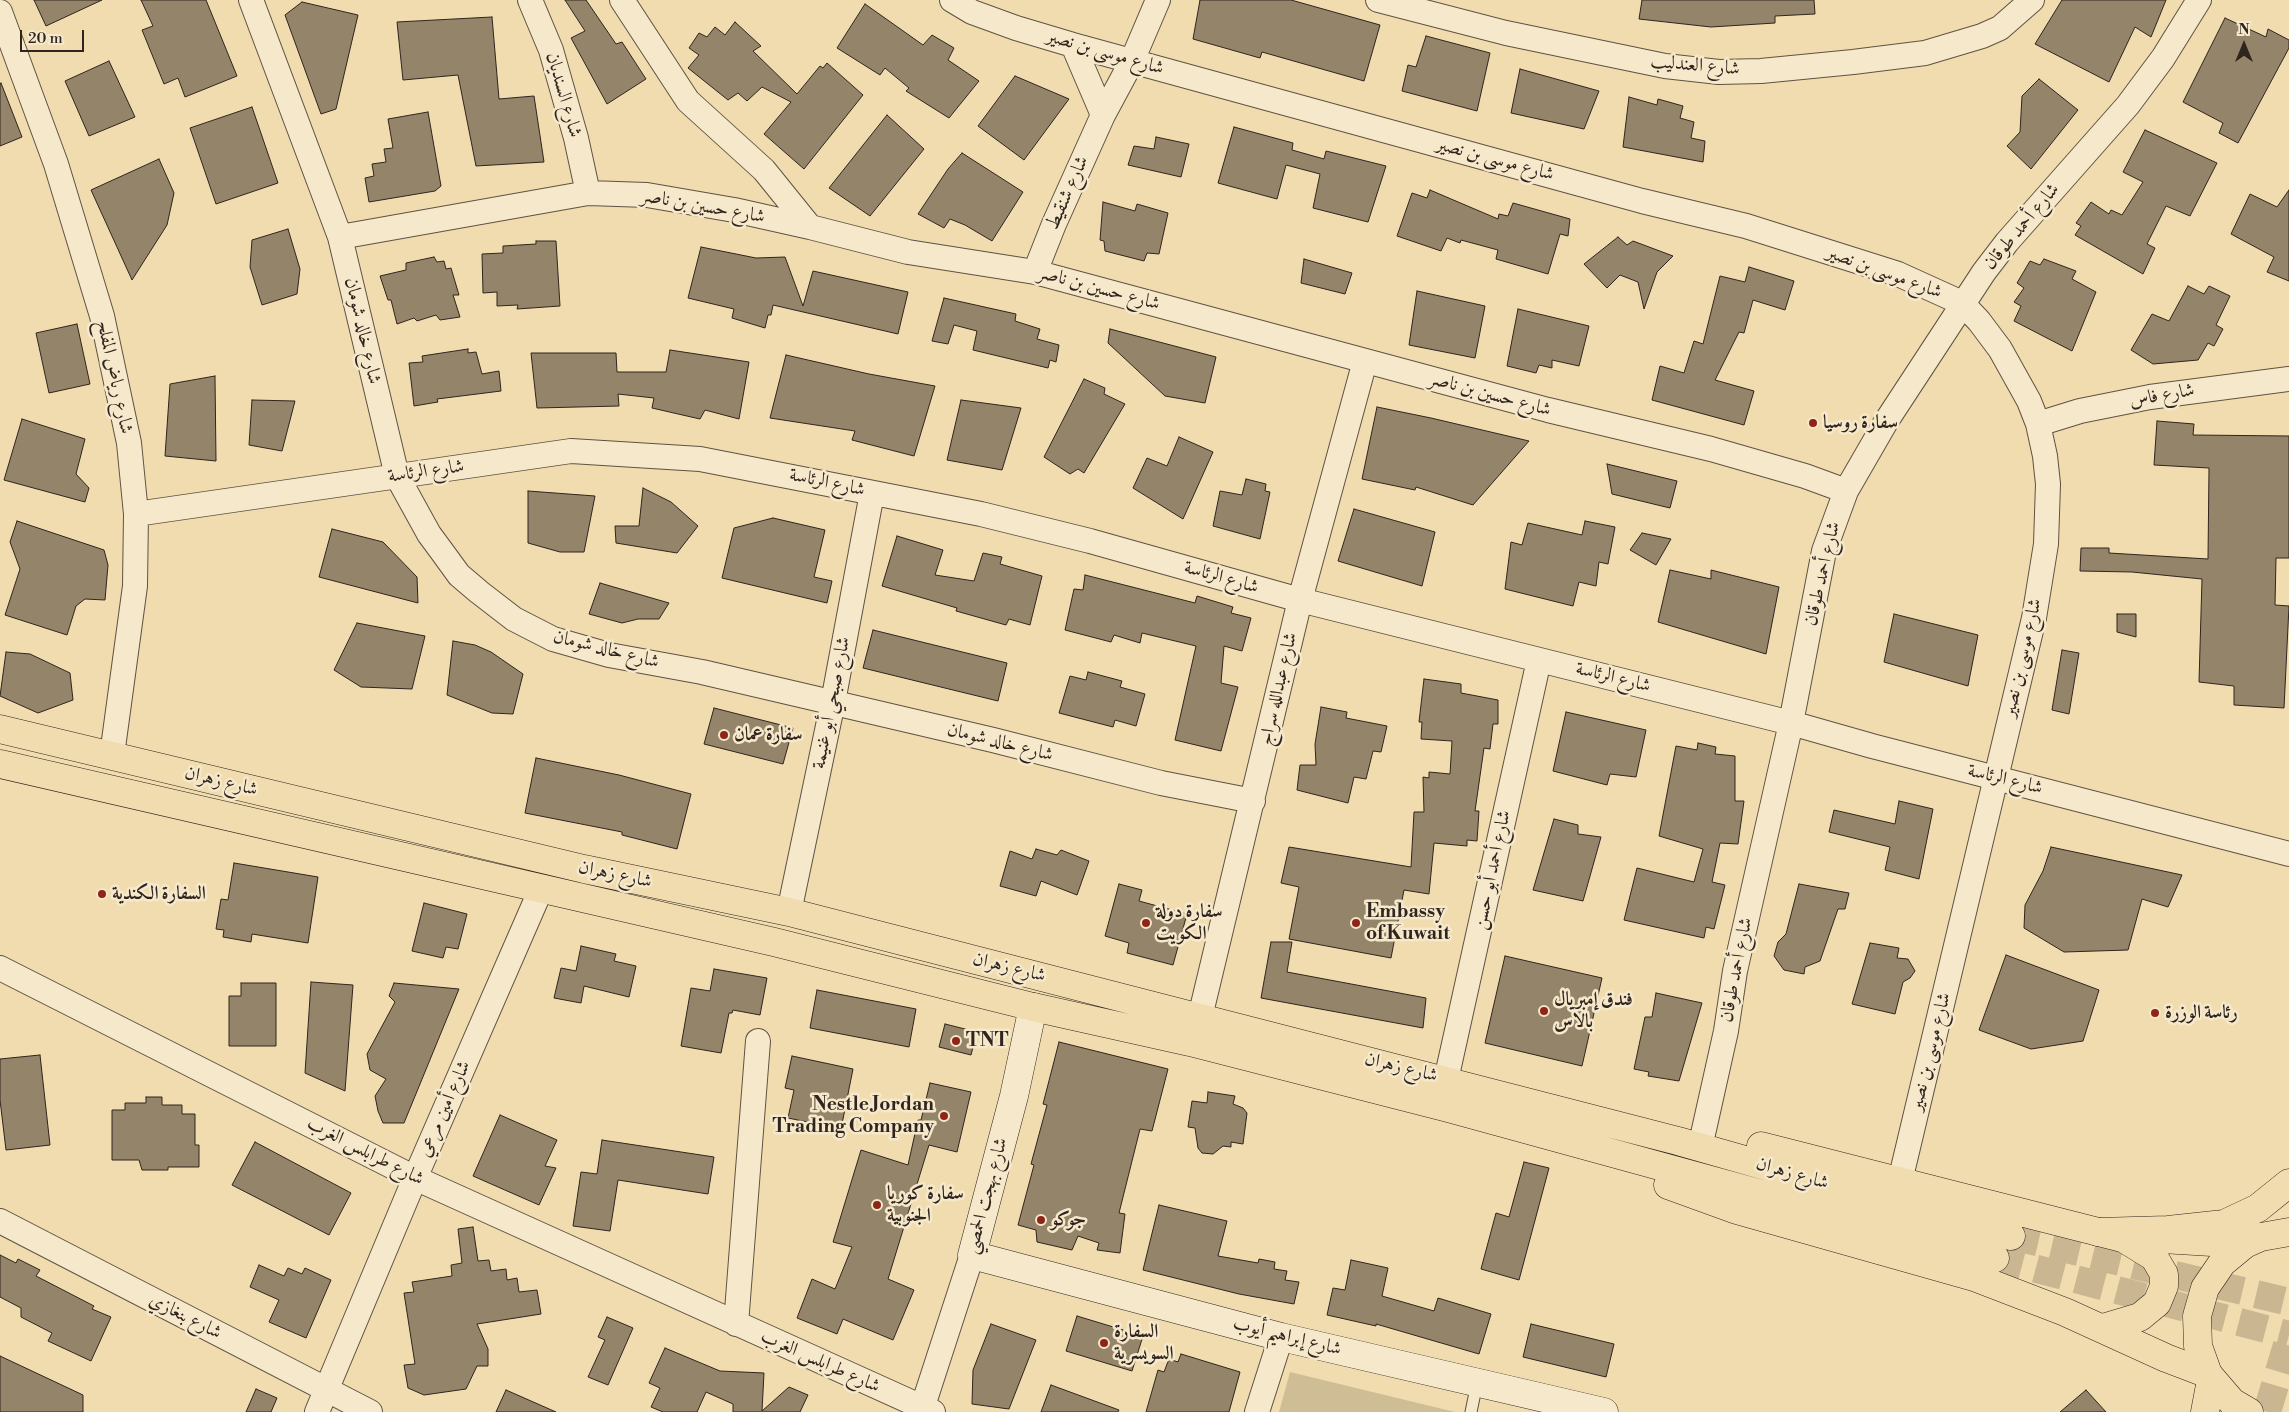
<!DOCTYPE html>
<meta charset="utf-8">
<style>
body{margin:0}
#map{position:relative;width:2289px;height:1412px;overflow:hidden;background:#f0dcaf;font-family:"Libre Bodoni",serif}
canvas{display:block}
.north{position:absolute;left:2219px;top:20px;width:50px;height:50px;-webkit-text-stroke:4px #f5e8cb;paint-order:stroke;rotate:0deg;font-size:14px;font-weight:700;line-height:20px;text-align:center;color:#30241e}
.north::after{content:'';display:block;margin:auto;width:18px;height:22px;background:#30241e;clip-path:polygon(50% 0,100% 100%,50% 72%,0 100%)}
.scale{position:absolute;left:20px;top:30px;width:64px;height:22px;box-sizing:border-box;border:2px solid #30241e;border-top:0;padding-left:6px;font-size:15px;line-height:18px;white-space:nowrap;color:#30241e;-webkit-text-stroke:4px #f5e8cb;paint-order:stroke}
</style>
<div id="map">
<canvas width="2289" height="1412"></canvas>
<div class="north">N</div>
<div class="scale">20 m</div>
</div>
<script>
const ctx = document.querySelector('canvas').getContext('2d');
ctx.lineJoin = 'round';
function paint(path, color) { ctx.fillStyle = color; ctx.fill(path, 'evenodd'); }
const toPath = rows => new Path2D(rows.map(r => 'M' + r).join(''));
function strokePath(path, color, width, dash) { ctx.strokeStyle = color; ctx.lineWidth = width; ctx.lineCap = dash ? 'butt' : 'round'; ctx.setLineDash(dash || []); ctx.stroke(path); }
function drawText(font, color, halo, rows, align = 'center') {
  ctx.font = font + ' "Libre Bodoni",Amiri,serif'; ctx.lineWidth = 5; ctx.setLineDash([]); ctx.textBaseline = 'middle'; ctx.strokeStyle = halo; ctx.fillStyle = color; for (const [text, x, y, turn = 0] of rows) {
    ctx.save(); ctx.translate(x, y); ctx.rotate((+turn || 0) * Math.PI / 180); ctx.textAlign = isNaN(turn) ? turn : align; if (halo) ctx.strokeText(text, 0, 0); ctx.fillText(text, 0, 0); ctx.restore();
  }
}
paint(toPath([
 [1290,1372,1455,1412,1279,1412]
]), '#cfbd96');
const building = toPath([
 [34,0,102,0,46,26,34,0],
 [141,0,206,0,237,76,185,97,178,78,164,84,142,30,153,26,141,0],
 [565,0,586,0,616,44,622,42,646,79,607,104,571,38,585,31,565,0],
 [1200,0,1291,0,1380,25,1364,81,1262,52,1260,58,1193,39,1200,0],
 [1642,0,1814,0,1815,14,1775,16,1775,23,1711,27,1639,19,1642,0],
 [2062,0,2166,0,2151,37,2135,27,2109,82,2035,44,2062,0],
 [302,2,358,15,336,109,321,114,285,15,302,2],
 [865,4,923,45,932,35,954,48,948,60,979,81,949,118,906,91,909,88,885,68,880,75,837,48,865,4],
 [492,17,499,99,534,96,544,162,476,166,458,75,403,80,397,22,492,17],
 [2225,18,2266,37,2268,29,2289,40,2289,48,2238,143,2219,133,2223,123,2183,102,2225,18],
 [735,22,761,46,753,51,797,94,820,66,823,68,827,63,863,95,804,169,764,134,791,102,762,87,747,101,738,93,728,100,688,68,699,55,689,48,699,33,707,37,715,27,725,35,735,22],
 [1426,36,1490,53,1477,111,1402,91,1408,65,1416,67,1426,36],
 [109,61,135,117,89,136,65,81,109,61],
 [1520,69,1599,91,1584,129,1511,113,1520,69],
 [1015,76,1069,99,1024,160,978,126,1015,76],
 [2039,79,2078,110,2031,169,2007,146,2020,132,2022,96,2039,79],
 [1,83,22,137,0,146,0,84,1,83],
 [1629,97,1657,105,1658,99,1683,106,1680,118,1694,122,1691,138,1705,141,1703,162,1623,147,1629,97],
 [252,107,278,183,216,204,190,128,252,107],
 [428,112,441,186,435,191,369,202,365,178,374,176,372,164,386,162,384,149,393,148,388,119,428,112],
 [887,115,924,149,870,216,829,188,887,115],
 [1234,127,1293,143,1292,150,1324,159,1326,151,1386,166,1368,222,1313,208,1320,174,1286,165,1277,199,1218,183,1234,127],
 [2145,130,2217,163,2190,216,2166,206,2147,244,2155,248,2143,274,2075,235,2081,226,2076,223,2091,202,2109,214,2111,210,2122,215,2143,182,2123,172,2145,130],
 [1156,137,1189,144,1181,177,1128,165,1134,146,1154,149,1156,137],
 [962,153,1023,192,992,241,965,225,950,219,944,228,918,214,948,169,962,153],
 [159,159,174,193,167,225,132,280,91,190,159,159],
 [1430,190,1498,219,1499,214,1508,216,1513,203,1570,219,1568,236,1560,234,1548,274,1496,259,1498,250,1461,240,1460,243,1447,238,1441,251,1397,236,1412,193,1427,198,1430,190],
 [2289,190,2289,281,2267,272,2274,257,2231,234,2250,194,2277,207,2289,190],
 [1103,202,1135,211,1137,204,1168,213,1159,254,1147,253,1144,261,1105,251,1104,241,1100,240,1103,202],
 [288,229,300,269,297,294,262,305,250,267,252,240,288,229],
 [1618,237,1627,245,1633,241,1673,256,1657,272,1644,309,1638,282,1620,275,1607,288,1584,264,1618,237],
 [536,241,556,241,560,306,517,309,518,305,497,306,497,292,483,293,482,254,503,253,503,246,536,244,536,241],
 [701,247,756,258,785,257,803,306,813,271,908,292,898,334,773,305,771,315,768,315,765,328,732,318,734,309,688,298,701,247],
 [434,257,437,262,444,261,446,269,451,268,459,295,453,295,460,317,440,320,436,315,417,321,414,318,397,324,391,300,388,300,380,276,406,270,406,263,434,257],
 [1304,259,1352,273,1345,294,1301,283,1304,259],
 [2044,259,2076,271,2072,279,2096,292,2072,351,2014,321,2021,306,2014,302,2024,288,2017,283,2030,261,2040,265,2044,259],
 [1749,267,1794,281,1785,310,1753,300,1744,333,1739,332,1715,380,1754,391,1744,425,1652,400,1660,366,1684,373,1694,341,1703,344,1720,276,1745,282,1749,267],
 [2188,286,2204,294,2209,286,2230,296,2216,325,2223,329,2214,346,2208,343,2198,360,2153,364,2131,350,2152,314,2169,321,2188,286],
 [1417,291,1485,306,1475,358,1409,345,1417,291],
 [944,298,1016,314,1015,321,1040,329,1037,339,1059,345,1056,362,1050,360,1048,368,973,350,977,331,954,325,948,344,932,341,944,298],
 [1518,309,1589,326,1579,366,1552,360,1552,368,1539,365,1536,373,1507,366,1518,309],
 [77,324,90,384,49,393,36,333,77,324],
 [1110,329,1216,357,1205,403,1165,396,1108,343,1110,329],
 [468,349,468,353,476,352,482,374,499,371,501,391,437,399,438,402,414,406,409,363,423,362,422,356,468,349],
 [670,350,749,362,739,419,705,410,700,419,652,408,654,398,618,394,619,406,537,408,531,353,616,353,617,372,666,372,670,350],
 [786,355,869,374,935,386,914,456,852,440,855,431,770,418,786,355],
 [215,376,216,461,165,456,170,384,215,376],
 [1084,379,1105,388,1104,394,1125,404,1084,473,1078,469,1070,474,1044,457,1084,379],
 [252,400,295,401,282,451,249,445,252,400],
 [961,400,1021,408,1002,470,947,460,961,400],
 [1377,407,1431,418,1529,441,1473,505,1416,487,1415,490,1362,479,1377,407],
 [22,419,85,439,76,474,89,488,85,502,4,480,22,419],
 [2157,421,2194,424,2193,435,2289,436,2289,558,2276,558,2275,605,2289,606,2284,708,2234,705,2234,686,2199,682,2202,579,2132,572,2080,571,2081,548,2109,548,2109,553,2208,559,2209,468,2154,465,2157,421],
 [1179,437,1213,452,1183,519,1133,488,1147,458,1167,466,1179,437],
 [1607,464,1677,481,1670,508,1612,494,1607,464],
 [1246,479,1266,484,1265,491,1270,492,1260,539,1213,526,1220,491,1242,495,1246,479],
 [643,488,671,502,698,526,677,553,616,543,615,526,639,526,643,488],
 [528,491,595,496,584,552,560,552,528,543,528,491],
 [1354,509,1435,532,1422,586,1338,561,1354,509],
 [773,518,825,530,814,577,832,581,827,603,722,578,734,528,773,518],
 [17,521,104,550,108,565,105,600,85,599,76,606,67,635,5,615,20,569,10,542,17,521],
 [1585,521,1615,527,1608,564,1599,562,1596,586,1579,582,1573,606,1505,589,1511,542,1522,545,1528,523,1582,535,1585,521],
 [332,529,383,542,417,577,418,603,319,577,332,529],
 [1642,533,1671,539,1656,565,1630,550,1642,533],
 [897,536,943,550,935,575,974,581,983,553,1002,557,1000,564,1042,576,1030,625,1009,619,1006,625,956,611,957,608,882,586,897,536],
 [1670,570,1711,579,1711,570,1779,587,1766,654,1658,622,1670,570],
 [1085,575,1195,603,1197,596,1233,607,1231,613,1251,618,1242,651,1224,646,1221,683,1238,687,1221,751,1175,740,1196,646,1142,633,1140,643,1114,635,1111,642,1065,630,1074,589,1083,590,1085,575],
 [600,583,669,603,659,619,638,619,622,623,589,614,600,583],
 [1894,614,1978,635,1968,686,1884,662,1894,614],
 [2117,614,2136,614,2136,637,2117,632,2117,614],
 [357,623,425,636,412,689,361,687,334,670,357,623],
 [873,630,1007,663,998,701,863,668,873,630],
 [453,641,475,645,491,652,523,674,513,714,492,713,447,695,453,641],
 [2062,650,2079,653,2069,714,2052,710,2062,650],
 [6,652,30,654,70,673,73,700,38,713,0,696,6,652],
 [1088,672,1122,681,1120,687,1145,694,1136,726,1115,720,1113,727,1059,713,1070,676,1086,680,1088,672],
 [1424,679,1461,684,1461,693,1498,700,1498,724,1493,724,1490,749,1484,748,1475,811,1479,811,1477,841,1467,840,1467,846,1434,843,1429,894,1404,890,1391,958,1289,939,1299,887,1281,883,1289,847,1411,867,1414,812,1424,812,1423,777,1429,778,1429,772,1450,774,1452,741,1421,739,1422,722,1419,722,1424,679],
 [1321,707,1347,712,1346,718,1387,726,1381,752,1373,751,1366,779,1354,777,1348,803,1297,790,1300,765,1316,765,1315,744,1321,707],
 [714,708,793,728,783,764,704,744,714,708],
 [1566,712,1646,730,1636,777,1610,774,1607,785,1553,771,1566,712],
 [1698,743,1716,747,1715,754,1735,756,1735,801,1744,801,1738,844,1720,843,1712,882,1725,885,1714,929,1706,927,1704,938,1624,920,1637,868,1694,882,1703,849,1659,836,1676,746,1697,750,1698,743],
 [536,758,619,775,691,794,677,849,622,835,622,832,525,813,536,758],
 [1899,801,1933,809,1919,879,1885,870,1890,847,1829,832,1834,810,1895,824,1899,801],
 [1554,819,1578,825,1578,834,1601,837,1583,901,1533,890,1554,819],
 [2051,847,2182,875,2168,907,2142,899,2128,950,2064,952,2024,928,2025,905,2043,871,2051,847],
 [1036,849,1057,855,1061,850,1089,861,1077,895,1041,881,1036,896,1000,886,1010,851,1032,859,1036,849],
 [234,863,318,877,308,943,252,934,251,942,223,937,224,930,216,929,221,899,228,900,234,863],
 [1119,884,1142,890,1139,901,1187,914,1173,965,1127,953,1129,943,1105,936,1119,884],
 [1799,884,1849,893,1845,909,1838,909,1820,961,1805,967,1804,974,1784,970,1774,956,1778,942,1786,934,1799,884],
 [424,903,467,914,458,949,446,947,443,958,412,951,424,903],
 [1271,942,1292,942,1287,972,1426,998,1423,1028,1261,998,1271,942],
 [1870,943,1899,948,1897,958,1908,959,1915,971,1910,978,1903,982,1895,1014,1852,1004,1870,943],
 [581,946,616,954,614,961,636,966,629,997,584,986,581,1003,554,998,561,968,576,971,581,946],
 [2006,955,2099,990,2083,1041,2031,1049,1979,1030,2006,955],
 [1505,956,1602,978,1582,1066,1485,1043,1505,956],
 [714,969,767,978,760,1015,733,1010,732,1013,729,1013,721,1053,681,1046,691,988,710,991,714,969],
 [311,982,353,985,345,1091,305,1073,311,982],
 [241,983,276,983,276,1046,229,1046,229,996,241,996,241,983],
 [394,983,459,989,404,1123,383,1123,378,1111,375,1096,386,1079,370,1070,367,1054,395,1002,389,996,394,983],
 [817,990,916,1009,909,1047,810,1028,817,990],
 [1656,993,1702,1003,1679,1081,1648,1076,1649,1072,1634,1069,1645,1017,1652,1017,1656,993],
 [945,1024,977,1032,971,1055,939,1047,945,1024],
 [1059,1042,1168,1069,1152,1131,1140,1129,1119,1213,1125,1214,1120,1253,1097,1250,1099,1243,1078,1236,1072,1250,1037,1242,1036,1230,1018,1225,1034,1165,1031,1164,1047,1105,1043,1104,1059,1042],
 [40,1055,50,1145,6,1150,0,1100,0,1059,40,1055],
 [792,1056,853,1069,841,1129,788,1118,794,1090,785,1088,792,1056],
 [930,1083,971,1092,957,1152,929,1145,888,1279,914,1290,893,1340,843,1319,837,1334,797,1318,812,1279,835,1289,852,1247,833,1242,861,1150,908,1165,918,1120,921,1120,930,1083],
 [1208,1092,1235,1096,1233,1104,1243,1108,1247,1113,1243,1144,1231,1142,1231,1147,1223,1146,1213,1154,1202,1153,1198,1148,1195,1128,1188,1127,1192,1101,1207,1103,1208,1092],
 [146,1097,162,1097,162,1105,182,1105,182,1114,195,1114,195,1145,199,1145,199,1167,168,1167,168,1170,142,1170,139,1160,112,1160,112,1110,125,1110,125,1103,146,1103,146,1097],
 [500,1115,557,1140,545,1166,556,1168,539,1205,473,1176,500,1115],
 [602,1140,714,1157,708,1194,618,1180,610,1231,573,1226,581,1172,597,1174,602,1140],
 [255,1142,351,1193,329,1235,232,1185,255,1142],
 [1524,1162,1549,1168,1519,1280,1481,1269,1496,1213,1509,1217,1524,1162],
 [1159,1205,1227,1221,1218,1256,1258,1263,1259,1259,1275,1262,1274,1269,1287,1271,1285,1280,1299,1282,1294,1304,1239,1294,1143,1270,1159,1205],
 [473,1227,478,1261,489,1260,491,1271,506,1269,507,1280,517,1278,519,1292,537,1290,541,1314,477,1324,488,1349,488,1366,477,1366,466,1389,424,1395,408,1388,404,1365,415,1364,404,1293,414,1292,412,1282,452,1276,451,1265,462,1263,458,1229,473,1227],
 [0,1255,16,1263,18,1259,40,1270,36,1276,94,1306,92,1309,111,1317,91,1361,48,1341,52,1333,21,1317,21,1308,0,1297,0,1255],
 [1351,1260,1388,1268,1382,1296,1434,1311,1438,1298,1491,1314,1479,1354,1376,1324,1376,1326,1327,1315,1333,1288,1345,1290,1351,1260],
 [259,1265,284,1276,288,1268,302,1274,305,1268,331,1280,306,1338,269,1322,279,1300,250,1287,259,1265],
 [1077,1316,1143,1336,1132,1371,1066,1351,1077,1316],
 [607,1317,633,1328,608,1385,588,1377,605,1340,598,1337,607,1317],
 [991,1324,1036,1340,1009,1409,972,1404,973,1370,991,1324],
 [1531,1324,1614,1344,1606,1377,1523,1357,1531,1324],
 [665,1348,720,1371,764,1373,762,1411,789,1387,808,1395,800,1412,733,1412,733,1404,706,1392,697,1412,663,1412,651,1407,660,1388,649,1383,665,1348],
 [1181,1354,1240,1372,1229,1412,1146,1412,1158,1370,1164,1372,1169,1359,1178,1362,1181,1354],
 [0,1356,83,1395,83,1412,0,1412,0,1356],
 [1051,1385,1119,1410,1118,1412,1041,1412,1051,1385],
 [256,1389,277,1398,271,1412,246,1412,256,1389],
 [506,1390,556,1412,496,1412,506,1390],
 [2086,1390,2106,1412,2060,1412,2086,1390]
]);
paint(building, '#948469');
strokePath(building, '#30241e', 1);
strokePath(toPath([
 [2011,1236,2289,1302],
 [1995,1258,2289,1335]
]), '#cab792', 28, [28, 14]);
strokePath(toPath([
 [2267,1412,2289,1338]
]), '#cab792', 28, [28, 14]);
const lane = toPath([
 [1471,1412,1477,1383]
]);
const street = toPath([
 [251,0,340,237,397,476,429,534,443,553,459,575,479,592,514,619,553,639,609,655,702,672,993,740,1161,783,1253,801],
 [530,0,551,50,576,138,588,193],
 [622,0,688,101,764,170,810,227],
 [952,0,972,12,1016,28,1073,45,1642,201,1746,226,1898,274,1962,303,1979,321,2000,349,2029,401,2038,424,2045,456,2048,484,2046,544,2034,618,1900,1181],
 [1378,0,1506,33,1665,66,1719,72,1761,71,1853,62,1925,53,1982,36,2000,28,2032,0],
 [0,12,56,164,102,316,129,443,136,514,135,586,112,755],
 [1073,45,1103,115],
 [340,237,588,193,647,195,734,210,810,227,908,252,1035,272,1548,410,1711,449,1805,476,1846,491],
 [1035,272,1054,224,1103,115,1132,61,1158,0],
 [2038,424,2080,411,2150,397,2289,379],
 [136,514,571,451,700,459,981,514,1090,541,1300,600,1791,723,1872,746,2289,854],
 [789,912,833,702,872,493],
 [0,968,415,1178,933,1412],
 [1200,1017,1300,600,1365,361],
 [1446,1080,1539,660],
 [1703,1134,1726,1031,1735,971,1791,723,1824,551,1846,491,1887,420,1984,272,2007,242,2128,105,2163,58,2199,0],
 [0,1221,370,1412],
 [736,1324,758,1041],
 [317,1412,415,1178,541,889],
 [921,1412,972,1255],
 [1257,1412,1281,1337]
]);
const secondary = toPath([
 [1033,1007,1014,1096,972,1255,1281,1337,1604,1412]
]);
const primary = toPath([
 [0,729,584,869,789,912,1678,1141,2011,1236],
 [0,764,774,942,1033,1007,1190,1042,1448,1108,1995,1258],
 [1761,1146,2122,1238],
 [1668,1185,1737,1210,1974,1277,2065,1312,2166,1358,2208,1374],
 [2162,1239,2245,1244],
 [2103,1328,2140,1317,2157,1303,2164,1286,2164,1274,2154,1257,2123,1238]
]);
const highway = toPath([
 [2098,1232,2168,1230,2224,1224,2258,1208,2289,1183],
 [2205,1412,2211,1380],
 [2249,1412,2232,1402,2208,1374,2198,1346,2197,1316,2205,1288,2222,1263,2245,1244,2261,1237,2289,1232]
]);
strokePath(lane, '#605242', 13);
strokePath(street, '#605242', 26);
strokePath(secondary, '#30241e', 29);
strokePath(primary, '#30241e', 29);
strokePath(highway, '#30241e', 29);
strokePath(lane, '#f5e8cb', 11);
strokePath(street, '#f5e8cb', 24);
strokePath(secondary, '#f5e8cb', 28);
strokePath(primary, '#f0dcaf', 28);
strokePath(highway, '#f0dcaf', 28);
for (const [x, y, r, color] of [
 [1813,423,5,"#8f2418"],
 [724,735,5,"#8f2418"],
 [102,894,5,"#8f2418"],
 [1146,923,5,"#8f2418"],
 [1356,923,5,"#8f2418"],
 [1544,1011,5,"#8f2418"],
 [2155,1013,5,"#8f2418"],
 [956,1041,5,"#8f2418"],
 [944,1116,5,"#8f2418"],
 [877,1205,5,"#8f2418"],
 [1041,1220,5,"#8f2418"],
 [1104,1343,5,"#8f2418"]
]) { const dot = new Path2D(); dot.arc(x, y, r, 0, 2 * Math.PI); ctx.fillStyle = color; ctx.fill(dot); strokePath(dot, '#f5e8cb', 2); }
drawText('19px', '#30241e', '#f5e8cb', [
 ["شارع موسى بن نصير",1105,53,16],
 ["شارع العندليب",1695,66,5],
 ["شارع السنديان",563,95,74],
 ["شارع موسى بن نصير",1495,160,15],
 ["شارع شنقيط",1068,193,-66],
 ["شارع حسين بن ناصر",703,207,10],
 ["شارع أحمد طوقان",2022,227,-50],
 ["شارع موسى بن نصير",1884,273,20],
 ["شارع حسين بن ناصر",1099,289,15],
 ["شارع خالد شومان",362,331,77],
 ["شارع رياض المفلح",114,377,78],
 ["شارع حسين بن ناصر",1490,395,15],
 ["شارع فاس",2162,396,-10],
 ["شارع الرئاسة",426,472,-8],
 ["شارع الرئاسة",827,483,12],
 ["شارع أحمد طوقان",1823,574,-77],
 ["شارع الرئاسة",1221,578,16],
 ["شارع خالد شومان",606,650,14],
 ["شارع موسى بن نصير",2023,658,-77],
 ["شارع الرئاسة",1613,678,14],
 ["شارع عبدالله سراج",1279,689,-77],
 ["شارع صبحي أبو غنيمة",832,703,-79],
 ["شارع خالد شومان",1000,743,14],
 ["شارع الرئاسة",2005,780,14],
 ["شارع زهران",221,782,14],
 ["شارع أحمد أبو حسن",1493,870,-78],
 ["شارع زهران",615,875,12],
 ["شارع زهران",1009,968,14],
 ["شارع أحمد طوقان",1737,970,-79],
 ["شارع موسى بن نصير",1931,1052,-76],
 ["شارع زهران",1401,1068,14],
 ["شارع أمين مرعي",445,1109,-66],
 ["شارع طرابلس الغرب",365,1152,27],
 ["شارع زهران",1792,1174,16],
 ["شارع بهجت الحمصي",987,1196,-75],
 ["شارع بنغازي",185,1317,27],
 ["شارع إبراهيم أيوب",1287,1337,14],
 ["شارع طرابلس الغرب",820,1362,24]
]);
drawText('bold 19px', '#30241e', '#f5e8cb', [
 ["سفارة روسيا",1823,423],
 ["سفارة عمان",734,735],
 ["السفارة الكندية",112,894],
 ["سفارة دولة",1156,912],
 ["الكويت",1156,934],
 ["Embassy",1366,912],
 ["of Kuwait",1366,934],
 ["فندق إمبريال",1554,1000],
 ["بالاس",1554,1022],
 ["رئاسة الوزرة",2165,1013],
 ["TNT",966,1041],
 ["Nestle Jordan",934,1105,"right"],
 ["Trading Company",934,1127,"right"],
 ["سفارة كوريا",887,1194],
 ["الجنوبية",887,1216],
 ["جوكو",1051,1220],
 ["السفارة",1114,1332],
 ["السويسرية",1114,1354]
], 'left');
</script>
